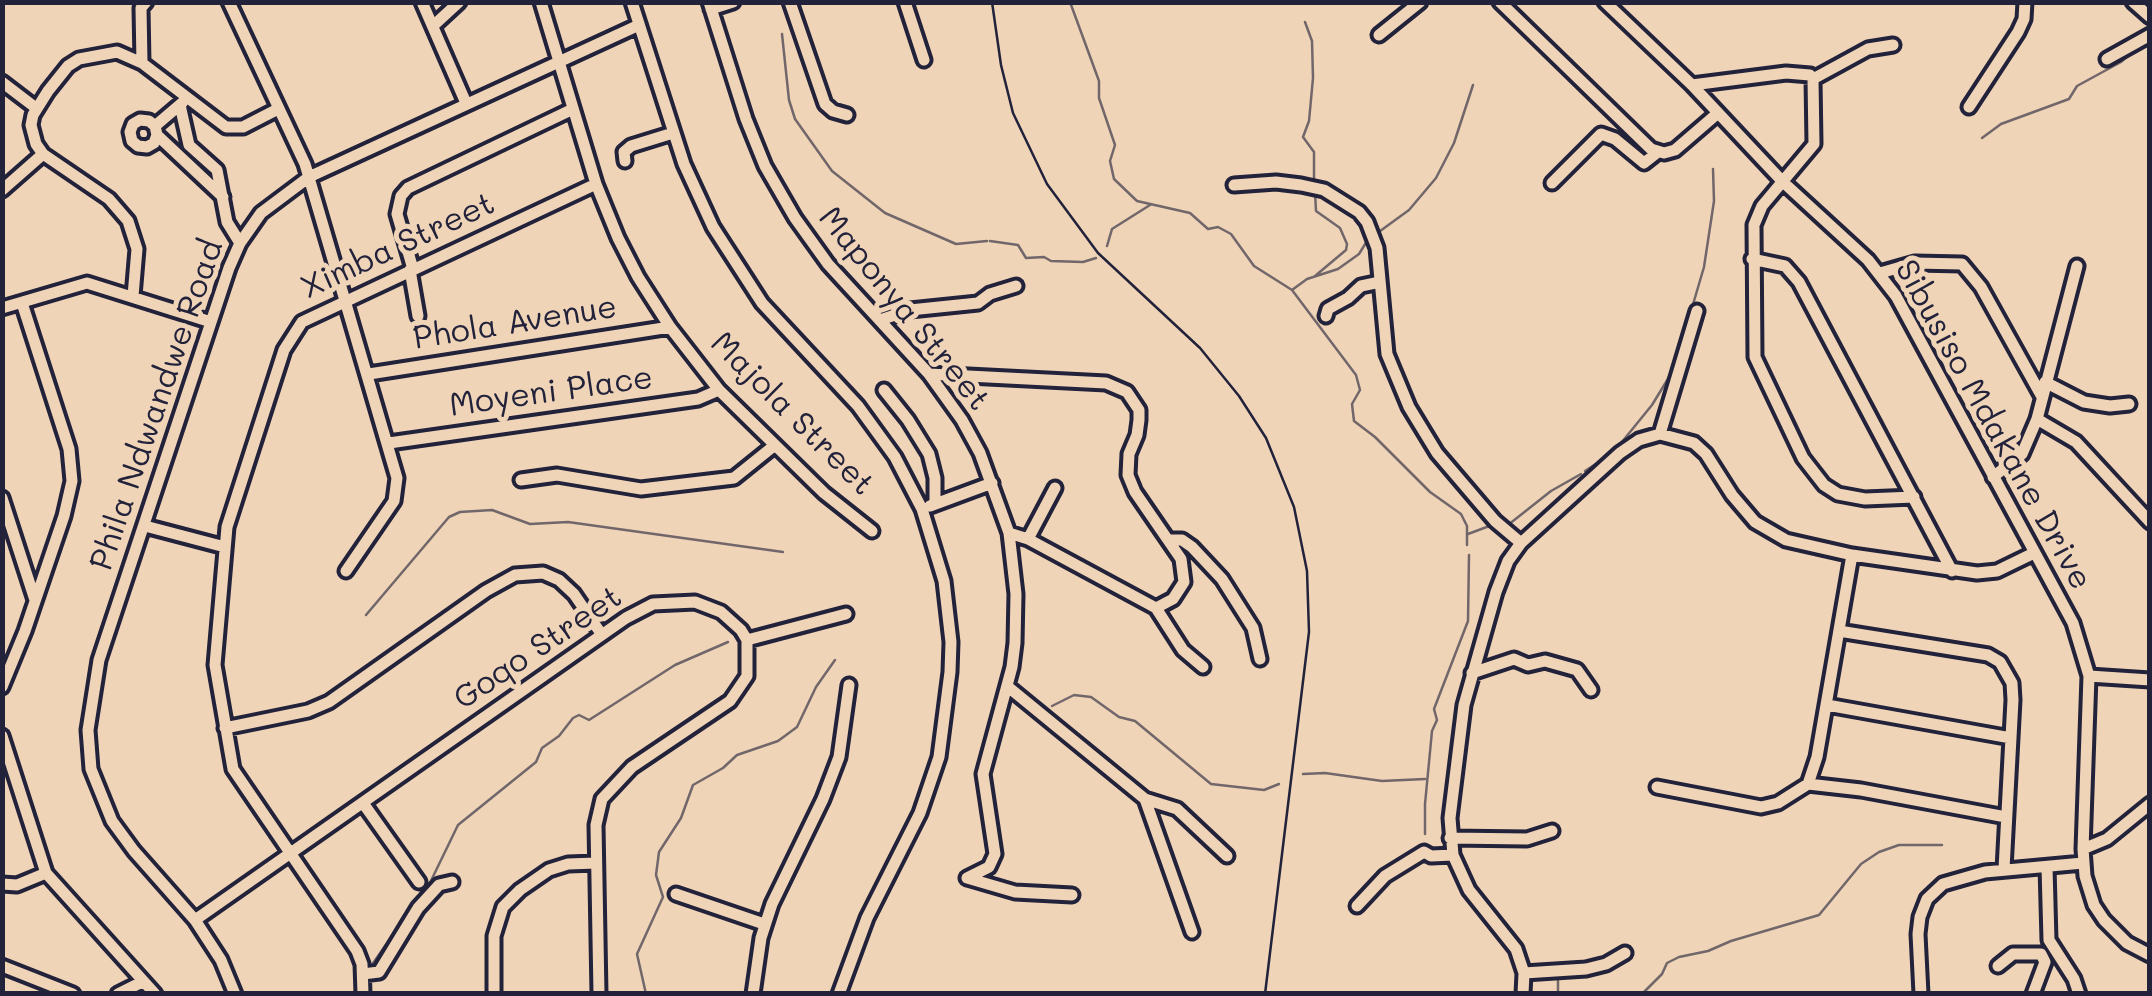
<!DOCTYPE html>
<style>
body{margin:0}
#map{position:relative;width:2152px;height:996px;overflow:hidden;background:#f0d4b7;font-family:Mali,sans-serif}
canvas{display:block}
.frame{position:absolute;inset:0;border:5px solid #22223b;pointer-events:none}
</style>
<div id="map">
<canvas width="2152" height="996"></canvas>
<div class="frame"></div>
</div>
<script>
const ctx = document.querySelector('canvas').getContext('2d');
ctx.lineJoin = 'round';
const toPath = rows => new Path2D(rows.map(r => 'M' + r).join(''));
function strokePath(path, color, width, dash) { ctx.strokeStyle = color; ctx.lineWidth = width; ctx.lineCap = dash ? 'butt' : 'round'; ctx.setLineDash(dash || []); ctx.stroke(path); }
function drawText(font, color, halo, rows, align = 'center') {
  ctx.font = font + ' Mali,sans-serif'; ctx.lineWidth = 10; ctx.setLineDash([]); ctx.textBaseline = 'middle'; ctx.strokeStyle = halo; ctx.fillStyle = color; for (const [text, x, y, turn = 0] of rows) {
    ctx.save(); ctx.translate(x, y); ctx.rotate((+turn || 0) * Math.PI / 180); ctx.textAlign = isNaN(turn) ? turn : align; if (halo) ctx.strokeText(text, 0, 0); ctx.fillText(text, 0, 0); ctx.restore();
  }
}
strokePath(toPath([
 [1070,2,1099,81,1099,98,1115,145,1110,161,1114,179,1137,201,1190,213,1208,229,1218,227,1231,234,1254,266,1292,290,1356,375,1360,390,1352,404,1354,421,1375,437,1430,492,1461,514,1467,526,1467,545],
 [1305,22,1312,41,1313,78,1309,121,1303,137,1314,152,1314,184],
 [782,34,789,100,795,119,832,171,885,213,956,244,987,241],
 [1982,138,2001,124,2069,99,2077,86,2121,62,2134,50],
 [1315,192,1316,211,1340,228,1347,244,1346,250,1315,276],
 [1376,234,1409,210,1436,178,1454,143,1473,85],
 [990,241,1018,245,1026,258,1044,257,1051,261,1083,262,1096,258],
 [1107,246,1112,229,1150,205],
 [1292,290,1307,279,1338,269,1359,254,1367,241],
 [1617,448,1652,405,1674,369,1704,267,1714,201,1713,169],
 [1585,471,1611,454],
 [1508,525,1551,491,1581,474],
 [1468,534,1492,525],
 [366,615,449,517,460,512,492,510,530,524,568,522,783,552],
 [1052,706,1074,695,1091,697,1119,717,1135,721,1211,784,1264,790,1279,784],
 [1303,774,1325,773,1382,781,1425,779],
 [1425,834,1425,804,1432,731,1437,720,1434,709,1468,621,1469,555],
 [427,889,458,825,536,762,542,748,559,736,573,718,579,715,589,720,675,665,728,642],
 [371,966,416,902],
 [353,994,356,989],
 [646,994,637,954,663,897,656,875,659,852,681,818,693,785,723,768,737,755,778,741,797,727,816,687,835,660],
 [1558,994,1558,979],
 [1642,994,1662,974,1667,963,1679,957,1708,951,1731,941,1819,915,1861,864,1879,852,1899,845,1942,845]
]), '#71676b', 2.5);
const minor = toPath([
 [229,2,305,164,397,478,394,501,346,571],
 [422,2,466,103],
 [541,2,596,184,618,238,638,277,670,327,719,390,824,493,872,531],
 [632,2,684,164,713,227,762,303,858,406,895,457,922,509,944,581,951,642,950,672,939,757,920,813,867,918,839,994],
 [709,2,746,119,765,166,795,218,828,264,929,374,962,420,980,453,1009,533,1016,594,1015,643,1012,667,983,774,995,854,989,867,967,878],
 [790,2,825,104,833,111,847,115],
 [905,2,924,60],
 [1500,2,1651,149,1664,153,1675,150,1718,113],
 [1605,2,1692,85,1783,182,1868,260,1896,296,2073,623,2089,676,2083,849,2085,876,2094,905,2104,920,2127,943,2150,955],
 [2133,2,2150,17],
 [711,9,733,2],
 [433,26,459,2],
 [1379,35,1420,2],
 [2107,59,2150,35],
 [142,63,141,8,146,2],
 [1813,79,1814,144,1762,206,1754,225,1755,357,1803,458,1824,485,1838,494,1865,499,1914,497],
 [2,82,36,108],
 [1692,85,1786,73,1810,75,1813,79,1868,49,1893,45],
 [180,105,189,145,217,170,227,222,240,243],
 [1969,107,2018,32,2024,19,2025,2],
 [155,126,149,121,140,120,133,124,130,132,132,141,138,146,147,147,154,143,157,135,155,126,182,103],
 [157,135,223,197],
 [625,161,624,152,631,146,673,133],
 [1552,183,1601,134,1615,139,1644,163,1658,152],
 [1234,185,1276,182,1301,185,1324,190,1359,212,1367,222,1377,248,1387,354,1409,407,1437,453,1495,521,1521,543],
 [2,190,43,154],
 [1752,259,1785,266,1799,282,1952,571],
 [413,269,397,214,401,196,408,188,573,109],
 [410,270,418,316],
 [1880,273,1915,263,1962,264,1981,287,2041,395],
 [133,296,137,249,128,221,109,199,43,154,36,144,31,125,33,115,48,91,68,66,79,59,117,52,142,63,226,127,243,127,278,109],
 [2,308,87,283,211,322],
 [1326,316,1328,309,1348,298,1361,286,1380,282],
 [880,320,910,310,978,303,990,294,1016,286],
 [369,374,670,327],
 [929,374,1106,383,1127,392,1139,410,1139,420,1137,435,1129,454,1128,475,1135,492,1181,559,1184,582,1173,599,1156,608,1028,539,1009,533],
 [2045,382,2084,402,2110,406,2129,404],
 [884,390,908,420,929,454,935,478,935,504],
 [2037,419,2076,442,2150,522],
 [1660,434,1697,311],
 [389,443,698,399,719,390],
 [1993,477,2022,454,2037,419,2077,266],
 [521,480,557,475,641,489,734,478,775,445],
 [2,498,35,600],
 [930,506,992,483],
 [145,526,225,547],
 [1028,539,1055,488],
 [1170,540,1182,540,1192,547,1222,579,1253,628,1260,659],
 [1156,608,1183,650,1203,667],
 [1839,631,1988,655,2000,662,2012,683,2013,700,2004,869],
 [747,640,846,614],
 [1472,673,1514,659,1528,665,1545,661,1577,670,1591,690],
 [2089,676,2150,680],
 [1007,686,1145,799,1192,932],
 [2,687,25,631,64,516,72,481,69,449,22,303],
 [1827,705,2011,738],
 [225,728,308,711,329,702,486,591,515,575,543,573,559,580,574,594,602,635],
 [2,736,46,873,155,994],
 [1808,784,1861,790,2006,817],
 [1657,787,1761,807,1778,803,1808,784,1817,757,1852,555],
 [1145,799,1177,809,1227,856],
 [363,803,419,882],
 [1450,838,1527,839,1552,831],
 [2083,849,2107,839,2150,804],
 [2047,867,2049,940,2074,979,2079,994],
 [967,878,1015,892,1072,895],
 [2,884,17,885,46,873],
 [676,894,764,924],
 [1357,906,1385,876,1424,852,1431,856,1453,855],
 [195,920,626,618,653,604,695,602,721,612,741,630,747,640,747,676,730,701,632,767,602,799,596,825,599,994],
 [2,966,73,994],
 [1998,966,2013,954,2041,954,2045,962,2033,994],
 [1524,973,1586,969,1606,964,1625,953],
 [363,974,379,972,418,908,439,885,452,882],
 [118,994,142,982],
 [235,994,221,960,195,920,134,851,112,821,91,769,88,730,99,660,229,268,240,243,261,213,309,177,639,25],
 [363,994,362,964,357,951,233,769,215,665,227,527,284,350,302,322,596,184],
 [494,994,494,936,503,907,520,890,549,870,568,864,596,863],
 [753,994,761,938,772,904,823,799,839,757,849,685],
 [1523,994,1524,973,1516,949,1469,890,1453,855,1450,818,1464,705,1496,592,1508,561,1521,543,1620,453,1639,440,1660,434,1694,443,1706,454,1732,495,1755,522,1786,540,1852,555,1977,573,1997,571,2034,553],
 [1921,994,1918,934,1920,917,1927,899,1943,884,1985,872,2083,863]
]);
strokePath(minor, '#22223b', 19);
strokePath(minor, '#f0d4b7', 11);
strokePath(toPath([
 [992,2,1001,65,1013,113,1047,184,1098,253,1200,348,1239,396,1266,438,1294,507,1307,571,1309,632,1265,994]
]), '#22223b', 2.5);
drawText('32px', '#22223b', '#f0d4b7', [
 ["Ximba Street",398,246,-25],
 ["Maponya Street",904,309,51],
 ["Phola Avenue",515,323,-9],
 ["Moyeni Place",551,392,-8],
 ["Phila Ndwandwe Road",157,405,-71],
 ["Majola Street",792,414,45],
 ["Sibusiso Mdakane Drive",1993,425,61],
 ["Goqo Street",538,648,-34]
]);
</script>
